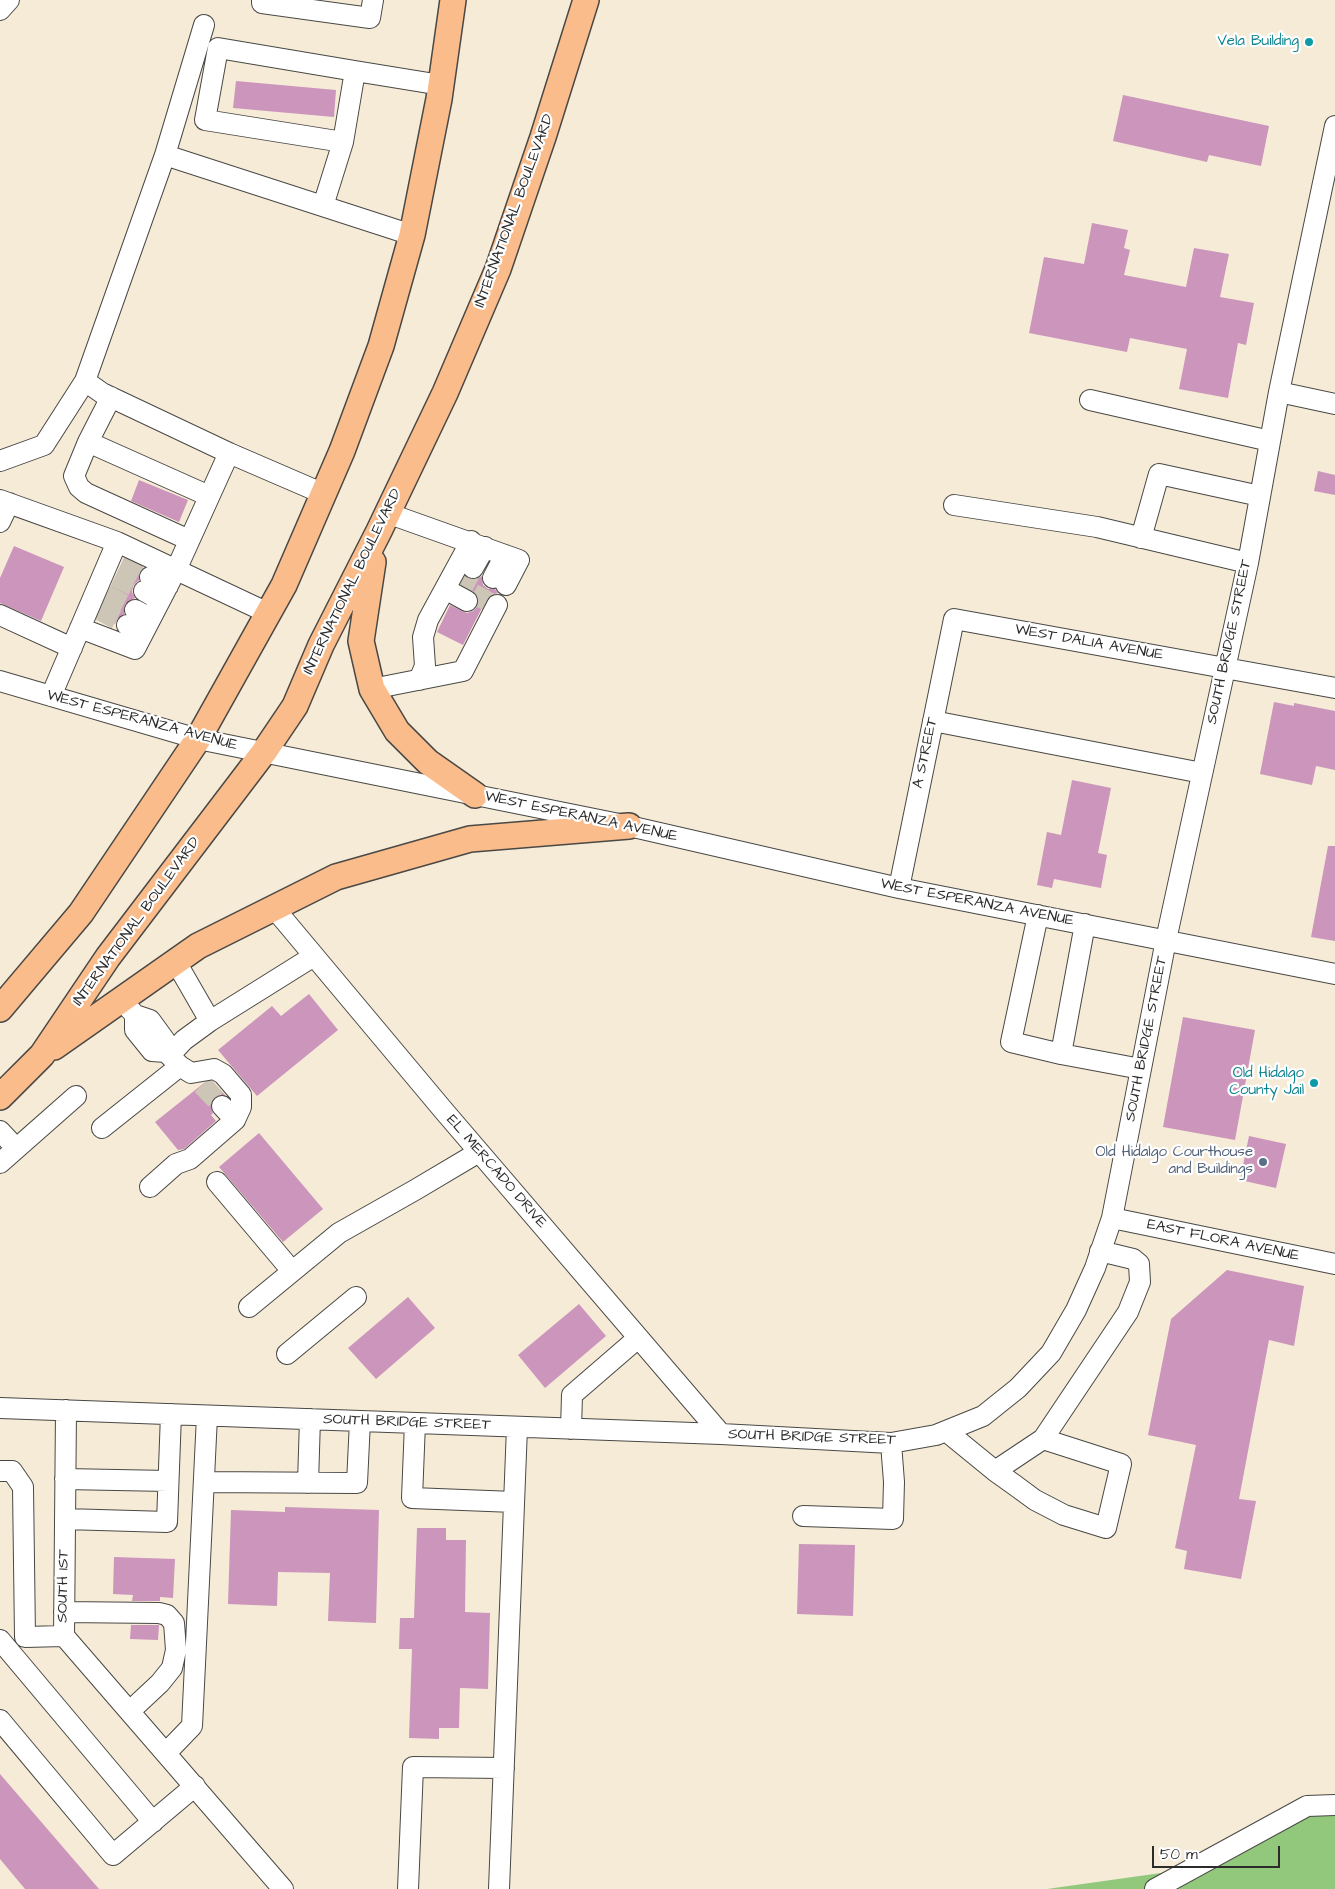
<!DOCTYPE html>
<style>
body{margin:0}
#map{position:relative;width:1335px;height:1889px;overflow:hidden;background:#f6ebd7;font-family:"Architects Daughter",sans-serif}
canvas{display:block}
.scale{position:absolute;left:1152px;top:1846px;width:128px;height:22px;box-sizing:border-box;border:2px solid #2b2b2b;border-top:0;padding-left:6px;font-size:15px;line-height:18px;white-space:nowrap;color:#2b2b2b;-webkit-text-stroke:4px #fff;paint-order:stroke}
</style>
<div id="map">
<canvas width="1335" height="1889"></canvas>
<div class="scale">50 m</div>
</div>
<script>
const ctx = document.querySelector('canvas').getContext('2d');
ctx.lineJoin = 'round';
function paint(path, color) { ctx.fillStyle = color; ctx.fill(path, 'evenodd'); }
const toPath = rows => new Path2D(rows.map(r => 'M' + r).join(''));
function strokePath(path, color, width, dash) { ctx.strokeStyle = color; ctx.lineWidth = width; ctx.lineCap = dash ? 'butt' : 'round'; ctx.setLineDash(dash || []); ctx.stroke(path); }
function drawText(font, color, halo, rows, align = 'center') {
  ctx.font = font + ' "Architects Daughter",sans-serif'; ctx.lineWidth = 4.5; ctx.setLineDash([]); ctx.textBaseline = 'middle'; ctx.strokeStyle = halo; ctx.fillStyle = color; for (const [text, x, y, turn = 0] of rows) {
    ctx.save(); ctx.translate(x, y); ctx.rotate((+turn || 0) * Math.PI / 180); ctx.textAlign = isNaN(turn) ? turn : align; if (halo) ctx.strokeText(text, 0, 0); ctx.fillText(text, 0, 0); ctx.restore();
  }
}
paint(toPath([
 [1335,1798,1335,1889,1047,1889,1168,1872]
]), '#91c87b');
paint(toPath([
 [236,81,336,90,334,117,233,108],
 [1123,95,1269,126,1261,166,1209,155,1207,162,1113,141],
 [1092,223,1128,230,1124,248,1130,250,1124,275,1186,287,1194,248,1229,254,1220,297,1254,303,1246,345,1238,343,1228,398,1179,389,1187,349,1130,338,1127,352,1029,333,1044,257,1084,264],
 [1318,471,1335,475,1335,495,1314,491],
 [139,480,188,500,179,522,131,501],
 [14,546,64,567,41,621,0,603,0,578],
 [124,558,143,567,139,572,139,580,133,586,132,592,135,598,125,604,124,614,117,619,115,624,98,616],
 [465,576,474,580,482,576,483,585,488,589,495,589,498,593,491,595,486,600,463,645,437,632,450,605,467,613,473,611,478,606,477,594,461,584],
 [1274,702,1294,706,1294,703,1335,711,1335,770,1316,766,1312,785,1260,774],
 [1072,780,1111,788,1098,853,1107,855,1101,888,1054,879,1052,888,1037,885,1047,832,1061,835],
 [1328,846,1335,846,1335,941,1311,937],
 [309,994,338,1030,257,1096,218,1050,272,1006,281,1016],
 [1183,1017,1255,1030,1235,1140,1163,1127],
 [212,1081,225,1095,214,1097,211,1102,213,1113,211,1115,216,1121,184,1149,178,1150,155,1122,204,1083],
 [259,1133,323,1209,283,1242,219,1167],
 [1249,1136,1286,1144,1276,1188,1240,1180],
 [1227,1270,1304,1286,1294,1346,1269,1340,1239,1499,1256,1501,1241,1579,1184,1569,1187,1551,1175,1548,1196,1445,1148,1435,1171,1319],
 [408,1297,435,1328,376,1379,348,1348],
 [579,1304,606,1336,545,1388,518,1355],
 [285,1507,379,1510,376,1623,328,1621,330,1573,278,1572,277,1606,228,1604,231,1510,285,1512],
 [417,1528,446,1528,446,1540,466,1540,465,1612,490,1613,488,1689,460,1688,459,1728,439,1728,439,1739,409,1738,412,1649,399,1649,400,1618,414,1618],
 [799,1544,855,1545,853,1616,797,1614],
 [114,1557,175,1559,173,1598,160,1597,160,1601,132,1601,133,1595,113,1594],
 [131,1625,159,1625,158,1640,130,1639],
 [0,1774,99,1889,25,1889,0,1859]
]), '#cb95bc');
strokePath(toPath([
 [122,563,150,577],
 [115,577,144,591],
 [463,587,473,568],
 [106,595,135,610],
 [477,607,493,578],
 [99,610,127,625],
 [202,1085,222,1106]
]), '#cdc5b5', 20, [20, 10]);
const minor = toPath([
 [262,0,262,3,370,18,373,0],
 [0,10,9,0],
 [355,71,343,142,205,120,218,48,355,71,441,85],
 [165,155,412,235],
 [323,206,343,142],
 [1279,392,1335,404],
 [111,397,88,442,209,496],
 [1090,400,1270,441],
 [88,442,74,476,79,487,86,493,189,540],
 [229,453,324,494],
 [0,461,44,445,85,381,165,155,204,25],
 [0,500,117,542],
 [954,505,1097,527,1248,563],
 [387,513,519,560,506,585],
 [0,522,9,503],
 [1141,538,1159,474,1260,496],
 [473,568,485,547],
 [150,577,168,586],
 [493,578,505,555],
 [445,589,467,601],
 [144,591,160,600],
 [135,610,151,618],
 [0,615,72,648],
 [127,625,143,633],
 [80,628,135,649,176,570,229,453,102,393,85,381],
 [419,680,425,666,423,637,428,620,471,541],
 [0,681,198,739,629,826,899,888,1335,974],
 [372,689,463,671,497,605],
 [51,696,117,542,268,613],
 [933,721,1202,773],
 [899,888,954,619,1335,688],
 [274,908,444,1111,721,1434],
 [1038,915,1011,1042,1061,1054],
 [1085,924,1061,1054,1141,1069],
 [176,962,210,1021],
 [127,1006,135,1015,150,1020,166,1042,166,1052],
 [135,1015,135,1030,152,1051,166,1052,180,1066,191,1073,214,1069,223,1074,241,1095,241,1107,235,1120,190,1159,176,1164,150,1187],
 [170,1055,184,1040,210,1021,314,956],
 [222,1106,235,1120],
 [102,1128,180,1066],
 [0,1131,16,1148],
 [0,1163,76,1096],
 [217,1182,292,1271],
 [1112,1218,1335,1264],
 [249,1307,339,1233,415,1190,479,1152],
 [287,1354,356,1297],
 [0,1408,721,1434,891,1443,936,1435,983,1416,1018,1388,1051,1353,1076,1310,1095,1268,1112,1218,1166,940,1248,563,1279,392,1335,126],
 [66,1410,64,1636,283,1889],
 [415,1423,412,1498,514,1502],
 [571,1429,572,1395,638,1338],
 [946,1431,995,1471,1016,1486,1035,1500,1064,1515,1106,1528,1121,1464,1043,1439,995,1471],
 [1043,1439,1128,1312,1140,1282,1139,1264,1133,1259,1100,1251],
 [0,1471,12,1471,23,1487,25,1637,64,1636],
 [65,1479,168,1481],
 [204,1482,357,1483,360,1421],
 [308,1483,310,1419],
 [803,1516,893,1519,894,1482,891,1443],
 [65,1519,167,1522,171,1414],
 [64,1612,159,1613,167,1615,174,1623,176,1650,172,1668,160,1683,130,1711],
 [0,1640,153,1822],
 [0,1720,113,1855,195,1786],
 [166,1753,192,1726,207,1416],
 [408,1889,413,1767,504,1768],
 [499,1889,517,1427],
 [1155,1889,1307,1806,1335,1805]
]);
const major = toPath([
 [373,562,361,641,372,689,397,731,428,762,475,795],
 [0,1009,81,913,198,739,284,585,342,451,381,346,412,235,439,99,453,0],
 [54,1047,198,946,336,877,470,839,629,826],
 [0,1097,42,1055,108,957,264,752,295,706,321,645,379,531,445,393,498,269,543,137,586,0]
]);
strokePath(minor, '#494845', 22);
strokePath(major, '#494845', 28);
strokePath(minor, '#fff', 20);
strokePath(major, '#fabc8b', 25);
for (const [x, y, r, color] of [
 [1309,42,5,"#0f9aa8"],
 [1314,1083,5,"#0f9aa8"],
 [1263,1162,5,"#5c6f8a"]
]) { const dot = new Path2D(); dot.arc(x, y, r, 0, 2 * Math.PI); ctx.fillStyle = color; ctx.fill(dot); strokePath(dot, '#fff', 2); }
drawText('15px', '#0d838f', '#fff', [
 ["Vela Building",1299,42],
 ["Old Hidalgo",1304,1074],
 ["County Jail",1304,1091]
], 'right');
drawText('15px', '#2b2b2b', '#fff', [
 ["INTERNATIONAL BOULEVARD",515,211,-70],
 ["INTERNATIONAL BOULEVARD",353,582,-64],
 ["SOUTH BRIDGE STREET",1230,642,-78],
 ["WEST DALIA AVENUE",1089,643,10],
 ["WEST ESPERANZA AVENUE",142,721,15],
 ["A STREET",926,753,-78],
 ["WEST ESPERANZA AVENUE",581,817,12],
 ["WEST ESPERANZA AVENUE",977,903,11],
 ["INTERNATIONAL BOULEVARD",137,922,-54],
 ["SOUTH BRIDGE STREET",1147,1039,-79],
 ["EL MERCADO DRIVE",496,1172,49],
 ["EAST FLORA AVENUE",1223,1241,12],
 ["SOUTH BRIDGE STREET",407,1423,2],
 ["SOUTH BRIDGE STREET",812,1438,2],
 ["SOUTH 1ST",64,1586,-89]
]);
drawText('15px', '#4e5e75', '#fff', [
 ["Old Hidalgo Courthouse",1253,1153],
 ["and Buildings",1253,1170]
], 'right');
</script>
